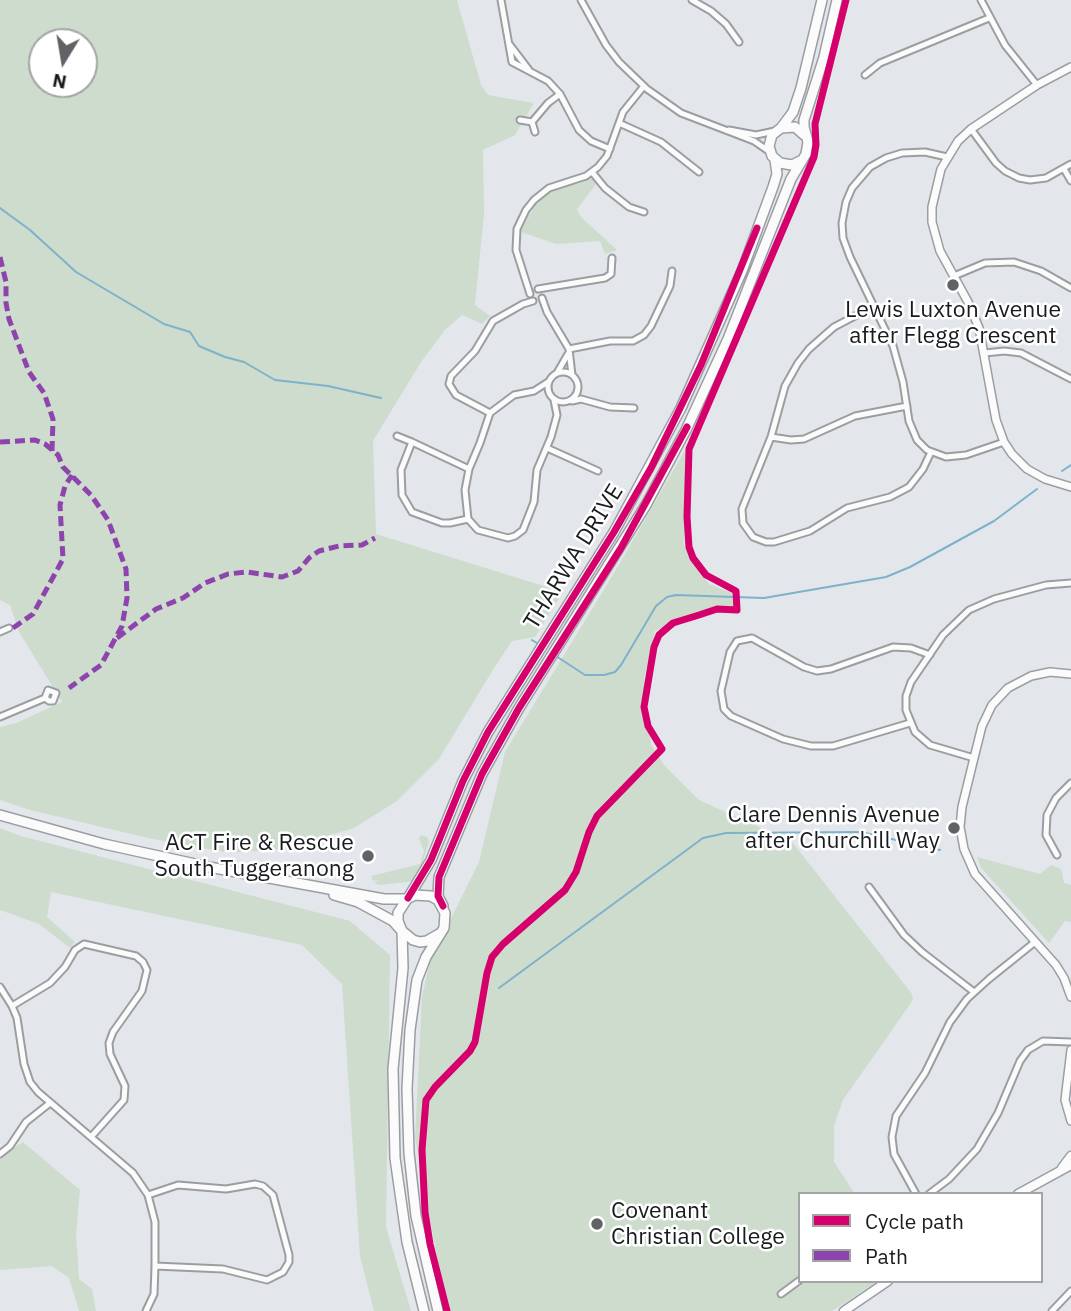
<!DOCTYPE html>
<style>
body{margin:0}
#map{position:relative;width:1071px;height:1311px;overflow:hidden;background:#e3e7ec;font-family:"IBM Plex Sans",sans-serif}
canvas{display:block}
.legend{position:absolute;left:798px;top:1192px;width:245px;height:91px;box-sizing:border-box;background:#fff;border:2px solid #a3a4a5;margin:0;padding:9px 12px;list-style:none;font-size:21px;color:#191b1e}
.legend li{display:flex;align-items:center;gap:14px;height:35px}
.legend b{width:35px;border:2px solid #a3a4a5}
.north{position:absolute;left:28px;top:28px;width:70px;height:70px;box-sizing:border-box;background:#fff;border:2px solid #a3a4a5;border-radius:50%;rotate:191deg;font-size:19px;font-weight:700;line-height:28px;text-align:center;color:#191b1e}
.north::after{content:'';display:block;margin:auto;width:24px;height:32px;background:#606266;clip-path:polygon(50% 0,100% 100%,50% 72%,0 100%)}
</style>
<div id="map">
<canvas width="1071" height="1311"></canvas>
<ul class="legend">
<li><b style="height:9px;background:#d6006c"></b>Cycle path</li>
<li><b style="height:9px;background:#8e44ad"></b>Path</li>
</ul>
<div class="north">N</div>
</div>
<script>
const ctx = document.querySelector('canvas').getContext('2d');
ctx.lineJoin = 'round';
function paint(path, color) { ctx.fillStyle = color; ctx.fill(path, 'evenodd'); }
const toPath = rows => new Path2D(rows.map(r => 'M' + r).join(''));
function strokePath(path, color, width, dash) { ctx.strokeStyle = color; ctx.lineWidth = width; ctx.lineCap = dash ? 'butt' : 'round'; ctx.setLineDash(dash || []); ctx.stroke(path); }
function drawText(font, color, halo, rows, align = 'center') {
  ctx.font = font + ' "IBM Plex Sans",sans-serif'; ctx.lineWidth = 5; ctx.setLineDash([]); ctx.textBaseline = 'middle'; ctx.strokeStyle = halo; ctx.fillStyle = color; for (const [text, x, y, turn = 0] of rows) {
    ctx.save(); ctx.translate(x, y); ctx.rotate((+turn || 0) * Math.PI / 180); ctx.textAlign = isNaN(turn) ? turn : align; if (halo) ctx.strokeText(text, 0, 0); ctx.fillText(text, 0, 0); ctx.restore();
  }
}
paint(toPath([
 [0,0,457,0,481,85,488,95,534,103,515,135,483,150,484,214,475,305,490,316,482,324,462,315,445,330,421,362,373,441,376,534,563,592,535,637,512,641,494,668,439,759,397,801,354,828,283,849,230,853,148,838,30,810,0,800,0,727,16,723,62,702,19,632,10,605,0,600],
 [42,42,84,42,84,84,42,84],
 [591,178,597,183,577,209,581,217,617,250,605,254,600,241,556,244,521,232,534,206,546,194,560,187,581,183],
 [685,450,684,545,709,584,734,594,734,607,693,613,655,631,644,679,651,744,664,765,699,800,792,842,912,994,913,1000,843,1100,834,1126,834,1162,855,1194,800,1194,800,1281,878,1281,832,1311,447,1311,415,1138,422,997,430,961,479,862,505,752,617,568],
 [0,828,21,836,350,921,390,955,386,1227,411,1311,374,1311,360,1256,342,984,302,945,51,892,47,917,75,942,70,948,39,924,0,910],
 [421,835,427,837,429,842,424,857,423,865,415,881,380,885,374,883,379,880,373,881,371,876,420,864,424,851,419,838],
 [977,857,1040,874,1051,865,1061,869,1064,883,1071,885,1071,922,1065,921,1049,943,981,868],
 [23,1142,80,1190,76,1234,79,1279,92,1289,96,1311,79,1311,69,1278,52,1266,0,1270,0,1157]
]), '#cddccc');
strokePath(toPath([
 [0,208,30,230,76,272,164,324,190,332,199,346,225,357,244,362,275,380,328,386,381,398],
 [1062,471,1071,465],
 [532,640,540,645],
 [556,656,585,675,604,675,615,672,621,665,656,606,667,597,676,595,764,598,886,577,910,567,994,521,1037,489],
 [499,988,703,838,726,833,861,832,940,850]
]), '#7eb2ca', 2);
const minor = toPath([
 [501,0,512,62,548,81,560,94,579,130,591,141,610,149],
 [581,0,606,45,619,62,647,89,681,113,754,141,770,152],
 [692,0,711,11,726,24,739,42],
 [981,0,1005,45,1037,85],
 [510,45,529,70],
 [865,75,880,63,989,18],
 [520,120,532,122,535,132],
 [532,122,548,103,560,94],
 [619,123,661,142,699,172],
 [971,129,996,163,1005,171,1019,178,1030,180,1046,178,1071,164],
 [729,130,756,135,775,131],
 [947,157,925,152,902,153,886,158,870,167,852,188,846,202,842,223,843,238,850,257,893,346,903,382,909,421,917,440,927,450,946,457,966,455,1004,442],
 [1064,169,1071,181],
 [592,172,605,188,629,207,644,212],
 [954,276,985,263,1014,262,1041,271,1071,288],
 [538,289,605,278,611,274,612,258],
 [530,294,516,250,517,229,526,210,534,200,549,188,586,176,598,167,607,156,623,112,644,86],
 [542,298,547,312,569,349,572,375],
 [874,306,834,327,809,349,798,363,785,386,771,437,742,509,743,523,753,537,766,542,774,542,810,531,847,508,890,497,909,487,923,469,931,452],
 [569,349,610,341,633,341,644,335,651,326,670,286,672,271],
 [985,353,1004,351,1021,353,1071,379],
 '548 387a15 15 0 1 1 30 0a15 15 0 1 1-30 0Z',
 [557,373,568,354],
 [548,382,534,391,514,395,490,413,480,443,469,469,465,490,468,519,478,530,508,538,515,536,523,530,534,502,537,470,551,437,557,415,554,400],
 [572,401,581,399,610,407,634,408],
 [490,413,456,395,449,384,451,376,475,351,493,321,523,304,533,301],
 [397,436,412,442,401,470,402,495,412,512,442,523,450,523,468,519],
 [771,437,791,440,804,439,855,416,907,406],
 [412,442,469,469],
 [547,448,598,471],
 [0,632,9,628],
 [0,717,45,698,48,690,56,693,53,701,49,701,45,698],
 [910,723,833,746,811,746,783,739,731,716,724,709,721,691,730,652,737,641,752,638,804,667,817,671,831,669,893,647,911,648,930,655],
 [974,758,930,745,915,732,906,710,906,696,911,682,943,635,969,610,994,599,1046,585,1071,583],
 [1057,855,1046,835,1047,815,1056,798,1071,783],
 [869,887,904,935,922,952,974,992],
 [0,987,12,1006,17,1018,24,1064,30,1082,38,1092,133,1173,148,1195,155,1222,155,1266,154,1294,146,1311],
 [12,1006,50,983,65,967,75,950,84,944,136,956,143,962,147,970,142,991,113,1032,109,1043,110,1054,125,1086,124,1100,91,1137],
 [0,1154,10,1146,26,1122,50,1103],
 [916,1194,894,1154,892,1137,896,1116,925,1073,950,1022,967,999,989,979,1035,942],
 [929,1194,949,1179,977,1149,998,1113,1020,1061,1028,1050,1043,1041,1071,1042],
 [148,1195,178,1185,226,1189,255,1184,263,1186,273,1195,289,1255,289,1262,283,1272,267,1280,223,1269,155,1266],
 [781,1294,800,1280],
 [1052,1311,1071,1291]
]);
const tertiary = toPath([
 [1071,67,1037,85,971,129,958,141,941,169,932,207,932,222,940,251,968,302,979,328,996,420,1004,442,1012,454,1027,469,1045,479,1071,487],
 [1071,674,1050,672,1031,676,1008,688,992,705,982,726,974,758,962,807,960,827,964,849,975,874,1056,965,1064,978,1071,997],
 [1071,1050,1065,1100,1071,1121]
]);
const secondary = toPath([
 [1062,1168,1071,1156],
 [1018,1194,1071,1165],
 [844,1311,888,1281]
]);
const primary = toPath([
 [781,128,793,112,801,88,822,0],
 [802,160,792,165,780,163,772,156,769,146,772,135,781,128,795,127,804,135],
 [0,815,104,844,209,867,384,899,407,899],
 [334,895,358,902,393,921,400,929],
 [408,898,431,860,463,781,488,732,614,532,681,408,742,271,773,187,777,174,775,160],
 [443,906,438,896,439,877,482,774,519,708,646,505,686,430,728,339,791,179,806,154,808,142,804,127,804,120,824,57,837,0]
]);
const trunk = toPath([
 [402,931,403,968,393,1069,395,1158,407,1242,424,1311],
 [438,1311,416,1216,409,1153,407,1089,410,1030,417,980,426,957,444,928,445,913,438,900,431,896,415,895,407,899,398,913,398,921,402,931,413,940,420,942,427,941,439,934]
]);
strokePath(minor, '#9b9ea1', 9);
strokePath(tertiary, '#9b9ea1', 10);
strokePath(secondary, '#9b9ea1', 11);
strokePath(primary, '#9b9ea1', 12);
strokePath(trunk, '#9b9ea1', 12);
strokePath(minor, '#fbfbfc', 5);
strokePath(tertiary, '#fbfbfc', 7);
strokePath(secondary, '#fbfbfc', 8);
strokePath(primary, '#fbfbfc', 9);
strokePath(trunk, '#fbfbfc', 9);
strokePath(toPath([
 [0,257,6,282,6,303,9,319,29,372,44,393,53,419,52,451],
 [0,442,35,440,45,444,58,455,63,467,91,495,108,520,126,569,127,598,122,626,101,665,69,688],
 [13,628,33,614,63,559,60,505,65,486,72,475],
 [117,638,156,609,183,598,205,583,228,574,247,572,282,577,298,571,309,558,319,551,339,546,362,545,375,538]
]), '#8e44ad', 5, [10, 5]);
strokePath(toPath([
 [408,898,431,860,463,781,488,732,614,532,651,468,701,365,757,228],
 [443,906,438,896,439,877,482,774,519,708,621,548,687,427],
 [447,1311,430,1244,425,1212,422,1150,426,1100,435,1087,470,1051,475,1042,487,973,492,957,503,944,565,890,576,872,589,832,597,816,662,749,648,726,644,707,654,647,659,635,673,623,699,615,717,609,737,610,736,591,706,575,693,558,689,547,687,517,689,449,814,157,816,145,815,124,846,0]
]), '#d6006c', 7);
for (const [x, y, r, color] of [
 [953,285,7,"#606266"],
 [954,828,7,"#606266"],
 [368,856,7,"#606266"],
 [597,1224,7,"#606266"]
]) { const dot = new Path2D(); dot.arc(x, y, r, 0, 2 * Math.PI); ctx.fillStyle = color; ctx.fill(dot); strokePath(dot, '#fff', 2.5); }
drawText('23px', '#191b1e', '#fff', [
 ["Lewis Luxton Avenue",953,310,"center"],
 ["after Flegg Crescent",953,336,"center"],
 ["Clare Dennis Avenue",940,815],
 ["after Churchill Way",940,841],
 ["ACT Fire & Rescue",354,843],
 ["South Tuggeranong",354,869],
 ["Covenant",611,1211,"left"],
 ["Christian College",611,1237,"left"]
], 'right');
drawText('23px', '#191b1e', '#fff', [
 ["THARWA DRIVE",574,557,-58]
]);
</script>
